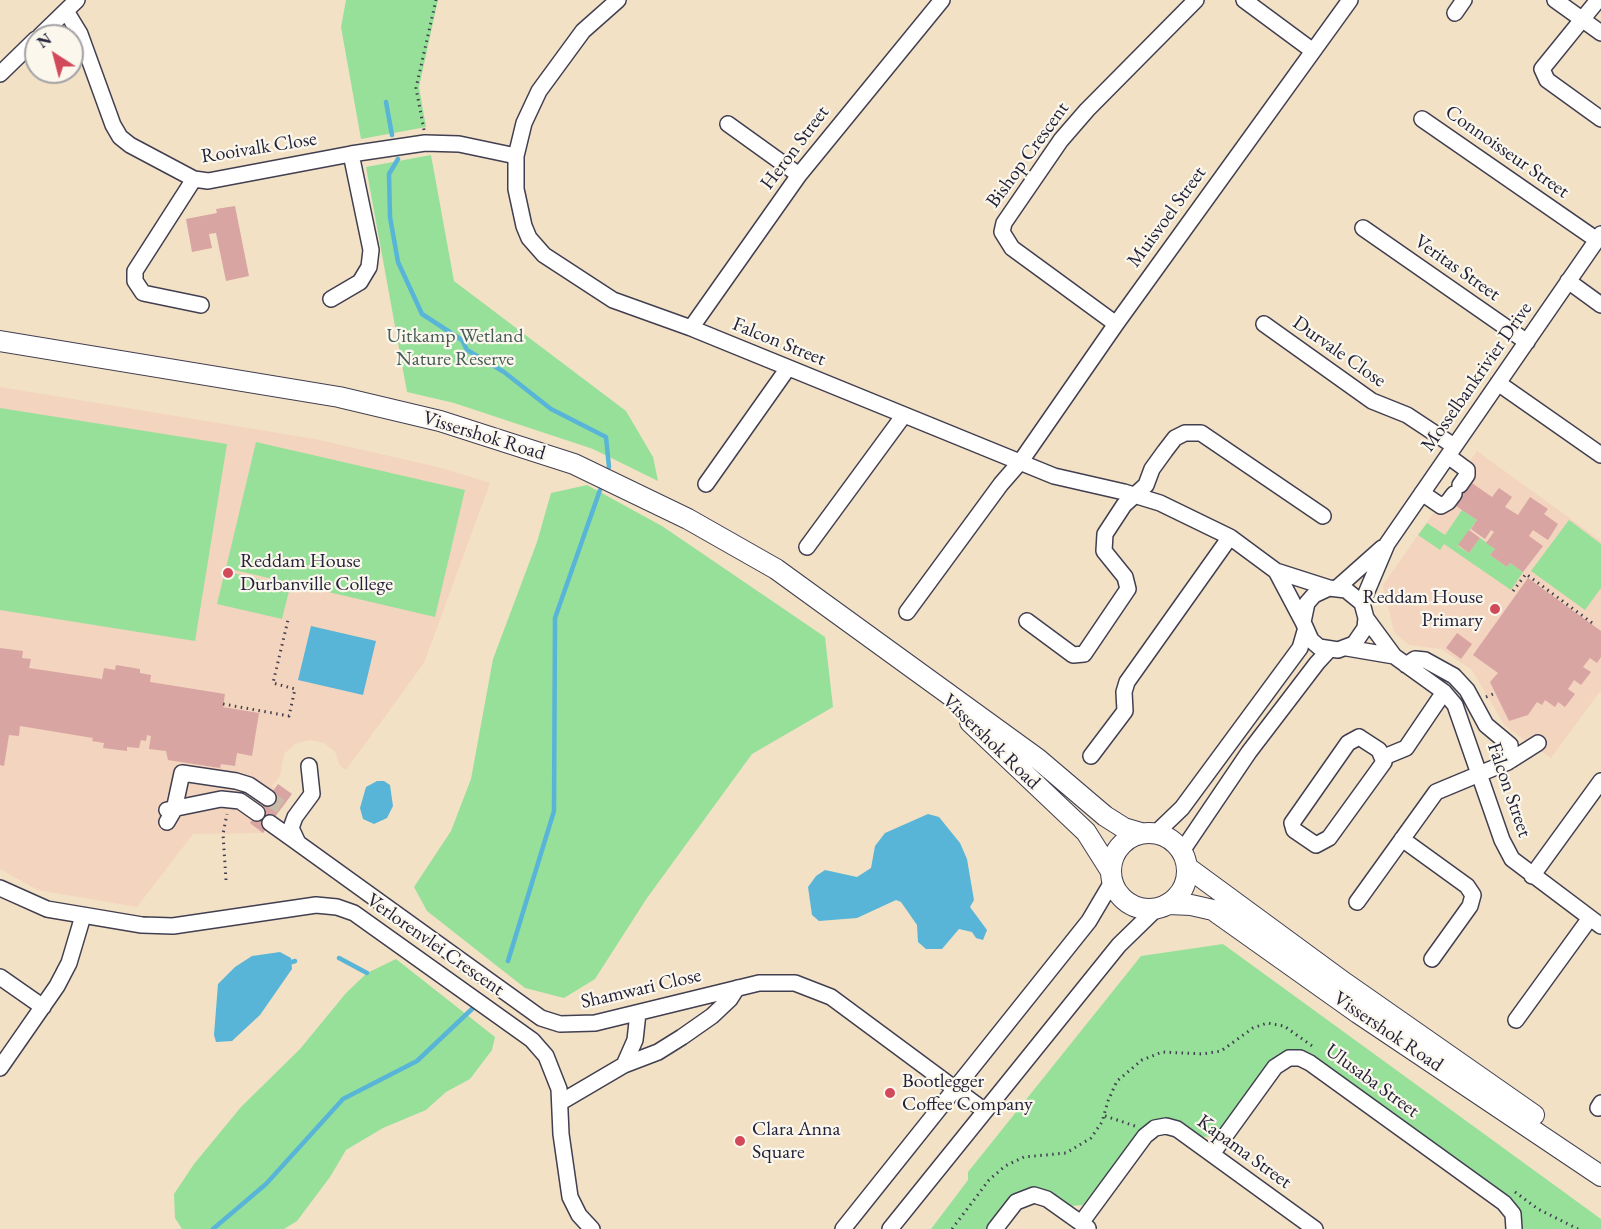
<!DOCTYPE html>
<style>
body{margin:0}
#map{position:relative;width:1601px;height:1229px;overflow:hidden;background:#f3e1c6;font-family:"EB Garamond",serif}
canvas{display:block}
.north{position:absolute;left:24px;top:24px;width:60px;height:60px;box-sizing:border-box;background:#fbf7ec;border:2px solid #a4a2a5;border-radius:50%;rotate:324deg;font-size:16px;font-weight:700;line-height:24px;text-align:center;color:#22223b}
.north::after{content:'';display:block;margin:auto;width:21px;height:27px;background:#d1495b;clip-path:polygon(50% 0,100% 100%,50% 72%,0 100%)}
</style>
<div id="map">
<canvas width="1601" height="1229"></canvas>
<div class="north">N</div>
</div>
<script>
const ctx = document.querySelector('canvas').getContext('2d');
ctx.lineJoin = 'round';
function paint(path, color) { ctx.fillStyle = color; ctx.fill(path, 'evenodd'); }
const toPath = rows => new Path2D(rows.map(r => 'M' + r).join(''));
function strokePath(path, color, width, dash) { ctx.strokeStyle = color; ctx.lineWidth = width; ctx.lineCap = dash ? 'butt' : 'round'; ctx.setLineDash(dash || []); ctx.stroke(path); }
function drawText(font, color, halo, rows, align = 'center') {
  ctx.font = font + ' "EB Garamond",serif'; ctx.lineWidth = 4.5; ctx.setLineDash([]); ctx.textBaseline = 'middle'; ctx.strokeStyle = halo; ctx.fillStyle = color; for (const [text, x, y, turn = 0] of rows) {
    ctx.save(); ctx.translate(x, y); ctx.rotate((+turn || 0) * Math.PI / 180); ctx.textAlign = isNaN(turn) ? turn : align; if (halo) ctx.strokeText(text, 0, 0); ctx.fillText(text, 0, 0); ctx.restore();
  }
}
paint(toPath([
 [0,387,315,439,442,468,490,483,424,663,346,770,340,766,335,752,324,743,309,740,295,744,284,754,280,776,272,786,275,789,278,784,292,794,263,833,193,834,137,907,38,890,0,869],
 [1477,451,1601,541,1601,690,1551,758,1505,726,1472,670,1441,649,1409,645,1394,632,1383,585]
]), '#f3d4be');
paint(toPath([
 [346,0,438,0,419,87,426,127,361,139,341,27],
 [431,155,454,281,626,411,653,457,658,481,593,449,454,403,407,392,366,167],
 [0,408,227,444,195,641,0,610],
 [256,442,465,490,435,617,226,568],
 [587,485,662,526,825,637,833,707,752,754,647,898,595,979,564,998,525,988,427,911,414,887,451,831,471,779,493,659,537,542,551,493],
 [1462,510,1477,520,1458,546,1469,553,1480,538,1495,549,1490,555,1507,567,1510,563,1523,572,1511,590,1444,544,1440,550,1418,535,1427,523,1445,535],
 [1569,520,1601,544,1601,588,1585,610,1531,571],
 [225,571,290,587,282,619,217,604],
 [1223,944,1601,1219,1601,1229,1521,1229,1519,1212,1299,1052,1214,1136,1203,1137,1149,1123,1138,1133,1083,1205,1071,1206,1046,1190,1028,1188,1012,1196,987,1229,931,1229,968,1180,968,1172,1141,956],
 [396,959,495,1037,492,1050,470,1079,446,1092,426,1110,383,1128,346,1150,330,1177,297,1221,284,1229,182,1229,175,1218,174,1194,194,1164,241,1107,300,1049,346,993,367,973]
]), '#97e09a');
paint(toPath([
 [311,626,376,641,363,695,298,680],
 [377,781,384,781,390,785,393,806,387,818,374,824,363,819,360,808,366,787],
 [928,814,939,817,960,843,967,859,974,900,970,907,987,930,983,940,976,938,972,932,959,929,942,949,926,949,918,942,917,925,901,902,896,900,857,918,819,921,812,915,808,887,816,876,825,870,857,877,871,868,875,846,885,833],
 [280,952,291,958,292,969,260,1015,232,1041,216,1042,214,1035,218,984,235,967,252,956]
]), '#59b5d7');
strokePath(toPath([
 [386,102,392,135],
 [398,159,389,174,390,217,398,262,422,314,462,340,467,350,504,372,551,409,606,437,609,467],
 [339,958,367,973],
 [508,961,554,811,555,618,600,490],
 [292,962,295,961],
 [213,1229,266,1184,343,1099,417,1061,472,1009]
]), '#59b5d7', 4.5);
paint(toPath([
 [235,206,249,276,226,281,216,233,209,234,212,248,192,252,186,219,217,213,216,209],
 [1469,481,1492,497,1499,488,1512,497,1505,507,1518,515,1530,497,1548,509,1544,514,1558,524,1548,540,1533,530,1529,536,1543,546,1523,572,1510,563,1507,567,1490,555,1495,549,1486,543,1494,532,1491,530,1485,539,1471,529,1477,520,1453,504,1450,491,1456,482],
 [1469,530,1480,538,1469,553,1458,545],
 [1528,578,1601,631,1601,657,1597,663,1590,658,1583,667,1591,672,1581,685,1574,680,1568,689,1575,694,1565,707,1558,702,1555,707,1545,700,1542,705,1537,702,1528,715,1509,721,1490,682,1498,673,1473,655],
 [1457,633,1472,644,1461,659,1446,648],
 [0,648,23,651,22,658,31,659,29,668,102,679,104,668,115,670,116,665,140,669,140,673,151,675,150,682,225,694,223,707,259,713,252,756,237,753,235,766,221,764,220,768,168,760,166,751,149,749,151,736,147,735,146,741,141,740,139,748,127,747,127,751,103,748,104,743,92,741,93,738,20,726,19,736,9,735,4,766,0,765],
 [278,784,292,794,263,833,250,823]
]), '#d8a5a2');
strokePath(toPath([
 [268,798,282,807]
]), '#c9bbaa', 15, [15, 8]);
const minor = toPath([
 [618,0,583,31,539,91,524,123,516,156,516,189,524,226,529,238,544,255,613,300,691,328,1054,476,1124,492,1160,503,1230,537,1276,571,1329,588,1346,590,1362,603,1366,618,1365,628,1354,644,1338,650,1319,647,1311,640,1303,622,1307,603,1314,595,1329,588],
 [1244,0,1313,51],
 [1555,0,1601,33],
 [1598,0,1542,69,1547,80,1601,119],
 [66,11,80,34,113,125,120,137,130,145,194,179,208,181,351,154,425,143,459,144,516,156],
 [1455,13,1464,0],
 [40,36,77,0],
 [0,74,36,39],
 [1422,119,1597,240],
 [728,124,799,175],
 [194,179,135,271,135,281,143,293,201,305],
 [1363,228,1527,342],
 [1568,281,1601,305],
 [331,299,360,282,369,267,371,250,351,154],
 [1116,324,1012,248,1002,232,1004,223,1061,140,1087,110,1196,0],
 [1264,324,1372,401,1407,415,1454,446],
 [691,328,799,175,942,0],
 [1498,383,1601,455],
 [1448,456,1467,470,1467,475,1460,485],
 [706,484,788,368],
 [1422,493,1441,506,1448,502,1454,494],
 [807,547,904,415],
 [1276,571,1303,622],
 [1337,588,1382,548],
 [1362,603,1387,544,1601,234],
 [907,612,1001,484,1021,461,1116,324,1350,0],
 [1366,618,1394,656,1444,692,1455,705,1502,840,1512,859,1601,926],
 [1027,621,1073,655,1084,654,1128,589,1125,577,1104,551,1105,534,1124,505,1146,485,1152,469,1165,451,1175,438,1185,433,1201,433,1323,516],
 [1347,648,1394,656],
 [1406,665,1415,659,1425,660,1454,676,1467,690,1486,725,1510,745,1511,760],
 [1359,737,1379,750,1384,762,1329,838,1316,845,1294,830,1292,823,1348,743,1359,737],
 [1091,756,1125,711,1124,692,1127,682,1230,537],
 [1384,757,1406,748,1444,692],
 [309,766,312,794,295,817,291,828,298,843,541,1018,560,1024,595,1023,759,983,795,983,831,997,985,1111],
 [167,810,221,799,240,801,257,813],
 [167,822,174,810,182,773,236,781,249,785,268,798],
 [270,823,298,843],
 [1156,833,1182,808,1300,648,1305,631],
 [1402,839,1467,886,1473,895,1470,906,1432,959],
 [1182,851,1249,752,1317,663,1329,650],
 [1532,876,1601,781],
 [0,888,47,909,142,925,173,926,316,905,337,907,354,913,532,1040,546,1056,559,1089,561,1134,570,1197,579,1215,592,1229],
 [1357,902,1436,792,1508,762,1538,743],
 [0,977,43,1007],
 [1516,1020,1590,918],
 [624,1065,658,1052,682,1037,712,1016,730,999,737,988],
 [0,1068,57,986,69,963,83,916],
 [561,1102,624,1065,635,1040,638,1013],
 [1598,1108,1601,1103],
 [1212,1154,1275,1067,1289,1058,1300,1058,1310,1063,1504,1203,1513,1214,1514,1229],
 [1081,1223,1145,1136,1155,1128,1166,1126,1177,1129,1315,1229],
 [843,1229,1089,921,1112,882],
 [890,1229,1119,945,1156,909],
 [995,1229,1016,1202,1034,1195,1047,1199,1088,1228]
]);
const major = toPath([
 [0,341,339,397,440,421,574,464,688,519,776,569,1038,759,1105,816,1124,828,1141,833],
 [970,722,1086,832,1110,870],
 '1111 871a38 38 0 1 1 76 0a38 38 0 1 1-76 0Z',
 [1187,867,1345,983,1534,1115],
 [1169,904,1191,905,1213,910,1358,1013,1601,1176]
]);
strokePath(minor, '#413f50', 18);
strokePath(major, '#413f50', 22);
strokePath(toPath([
 [424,130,416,88,436,0],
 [1513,591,1526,574,1595,625],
 [1486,697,1493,694],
 [223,704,289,716,295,689,273,683,288,620],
 [226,880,223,834,227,814],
 [1105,1116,1135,1126],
 [1515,1192,1538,1209,1578,1229],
 [952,1229,989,1180,1005,1166,1024,1157,1066,1153,1091,1138,1102,1122,1108,1101,1117,1081,1142,1060,1162,1052,1203,1054,1221,1051,1253,1028,1267,1023,1284,1026,1315,1048]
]), '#413f50', 3, [1.5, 4.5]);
strokePath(minor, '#fff', 15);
strokePath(major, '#fff', 20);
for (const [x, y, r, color] of [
 [228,573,6,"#d1495b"],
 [1495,609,6,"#d1495b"],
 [890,1093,6,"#d1495b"],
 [740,1141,6,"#d1495b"]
]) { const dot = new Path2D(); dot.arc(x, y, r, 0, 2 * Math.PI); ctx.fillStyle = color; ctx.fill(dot); strokePath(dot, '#fbf7ec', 2); }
drawText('20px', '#22223b', '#fbf7ec', [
 ["Rooivalk Close",259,148,-9],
 ["Heron Street",795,148,-53],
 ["Connoisseur Street",1507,152,35],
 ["Bishop Crescent",1028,155,-54],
 ["Muisvoel Street",1167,217,-54],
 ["Veritas Street",1457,268,35],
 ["Falcon Street",779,342,22],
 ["Durvale Close",1339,352,35],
 ["Mosselbankrivier Drive",1477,377,-55],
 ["Vissershok Road",484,436,17],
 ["Vissershok Road",991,742,44],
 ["Falcon Street",1509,790,71],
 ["Verlorenvlei Crescent",435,945,35],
 ["Shamwari Close",641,989,-13],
 ["Vissershok Road",1388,1032,34],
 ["Ulusaba Street",1372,1081,36],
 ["Kapama Street",1244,1152,36]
]);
drawText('20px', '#455b58', '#fbf7ec', [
 ["Uitkamp Wetland",455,337],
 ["Nature Reserve",455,360]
]);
drawText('20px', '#22223b', '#fbf7ec', [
 ["Reddam House",240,562],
 ["Durbanville College",240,585],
 ["Reddam House",1483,598,"right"],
 ["Primary",1483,621,"right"],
 ["Bootlegger",902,1082],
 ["Coffee Company",902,1105],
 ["Clara Anna",752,1130],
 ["Square",752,1153]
], 'left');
</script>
